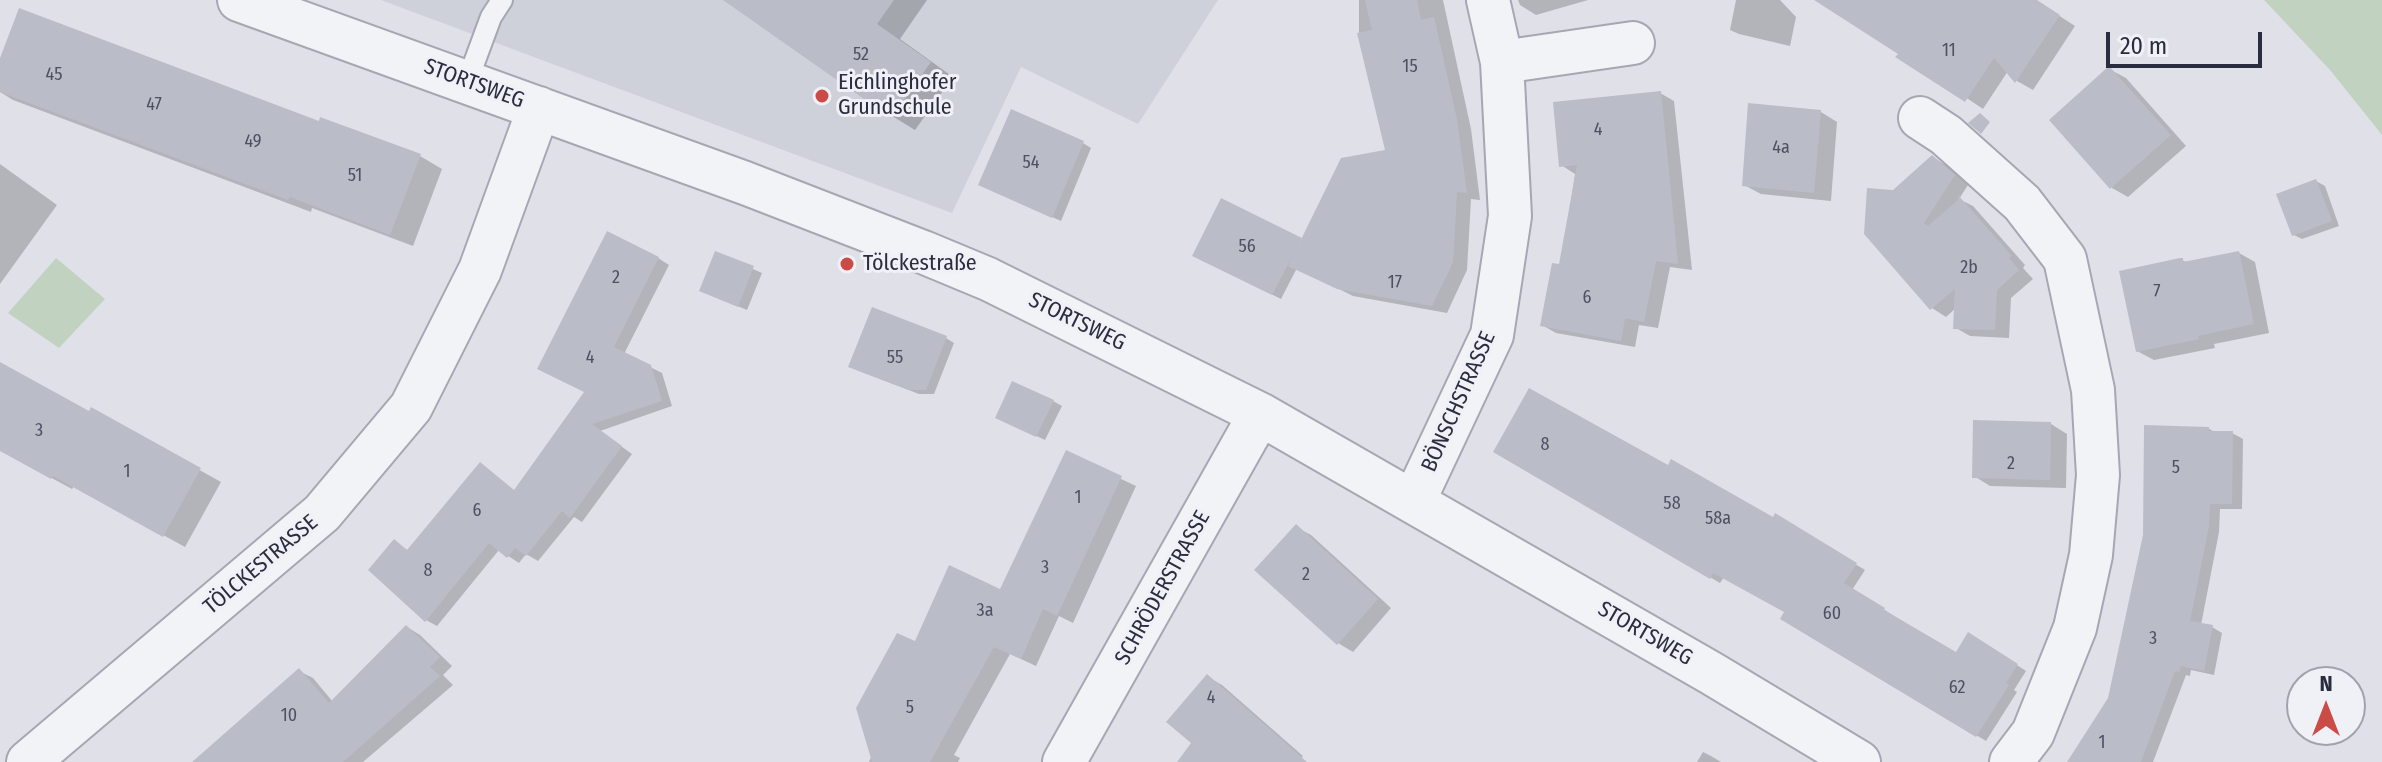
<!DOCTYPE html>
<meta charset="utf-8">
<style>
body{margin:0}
#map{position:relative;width:2382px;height:762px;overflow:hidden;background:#e0e1e8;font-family:"Fira Sans Condensed",sans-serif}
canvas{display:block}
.north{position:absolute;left:2286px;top:666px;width:80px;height:80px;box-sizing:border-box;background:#eff1f6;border:2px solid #a0a3ad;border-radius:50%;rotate:0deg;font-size:22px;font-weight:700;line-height:32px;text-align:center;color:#292d3f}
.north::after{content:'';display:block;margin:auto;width:28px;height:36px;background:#cb4c47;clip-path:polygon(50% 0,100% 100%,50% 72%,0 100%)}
.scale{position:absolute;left:2106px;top:32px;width:156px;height:36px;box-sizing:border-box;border:4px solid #292d3f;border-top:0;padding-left:10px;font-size:24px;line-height:28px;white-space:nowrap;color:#292d3f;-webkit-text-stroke:6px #eff1f6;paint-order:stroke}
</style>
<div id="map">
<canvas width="2382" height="762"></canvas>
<div class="north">N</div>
<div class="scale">20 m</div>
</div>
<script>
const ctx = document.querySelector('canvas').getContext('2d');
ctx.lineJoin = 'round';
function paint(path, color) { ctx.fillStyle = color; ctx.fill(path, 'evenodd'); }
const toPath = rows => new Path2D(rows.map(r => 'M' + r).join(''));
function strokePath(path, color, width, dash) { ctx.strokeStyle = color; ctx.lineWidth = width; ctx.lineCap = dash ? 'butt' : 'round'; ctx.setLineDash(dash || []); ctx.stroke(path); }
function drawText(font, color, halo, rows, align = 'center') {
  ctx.font = font + ' "Fira Sans Condensed",sans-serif'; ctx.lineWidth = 6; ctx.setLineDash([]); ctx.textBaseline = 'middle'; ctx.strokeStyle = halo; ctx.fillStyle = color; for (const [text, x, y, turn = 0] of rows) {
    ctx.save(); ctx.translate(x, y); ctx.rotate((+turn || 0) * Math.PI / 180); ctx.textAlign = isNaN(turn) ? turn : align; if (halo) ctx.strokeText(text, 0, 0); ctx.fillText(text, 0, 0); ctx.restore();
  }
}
paint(toPath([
 [381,0,1218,0,1138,124,1021,67,952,213]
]), '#ced0da');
paint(toPath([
 [2264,0,2382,0,2382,135,2330,70],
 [56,258,105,299,59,348,8,313]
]), '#c2d2c1');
paint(toPath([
 [726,0,927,0,900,39,953,77,915,130,892,116],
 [1359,0,1443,0,1471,129,1480,200,1471,199,1467,270,1447,313,1353,296,1297,268,1281,299,1203,260,1303,241,1387,151,1359,34],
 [1518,0,1588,0,1536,15,1520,5],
 [1736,0,1780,0,1796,17,1790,46,1739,34,1730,30],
 [1840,0,2035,0,2075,26,2033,90,2017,81,2008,71,1983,109,1900,53],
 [0,64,320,123,420,156,442,169,413,246,312,208,311,212,13,100,0,92],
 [2109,69,2126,78,2186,146,2128,197,2112,188],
 [1660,93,1674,101,1692,270,1670,267,1658,328,1639,325,1635,347,1556,333,1542,325,1561,266,1575,174,1561,165],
 [1821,112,1837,122,1831,201,1761,194,1744,185],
 [1083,143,1091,148,1061,221,989,189],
 [1933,157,1947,166,1968,185,1959,199,1973,206,2025,265,2023,268,2033,279,2011,298,2009,338,1970,336,1956,328,1956,308,1946,317,1932,308,1893,192],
 [0,164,57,205,0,284],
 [2316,181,2325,186,2339,226,2302,239,2294,235],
 [716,253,762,273,747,310,710,295],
 [2239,253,2255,262,2269,333,2214,344,2215,348,2154,360,2137,351,2182,260,2188,263],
 [658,258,669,265,624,354,662,373,672,406,600,431,632,454,582,522,574,517,538,561,526,554,519,563,499,550,437,626,426,620,394,542,409,551,480,465,515,491,587,392],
 [946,338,954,343,934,394,919,394,859,371],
 [0,365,90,414,92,410,221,482,185,547,74,486,72,489,0,450],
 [1053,401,1062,406,1045,440,1006,422],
 [2051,424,2067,434,2066,488,1990,486,1974,476],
 [2208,428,2216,433,2232,433,2243,439,2242,509,2220,509,2219,532,2201,625,2212,627,2222,633,2214,675,2191,670,2190,676,2186,675,2153,762,2070,762,2110,698],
 [1496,452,1669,468,1774,520,1776,516,1865,570,1852,590,1956,654,1978,640,2026,671,2014,690,2017,692,1986,741,1783,618,1787,612,1724,577,1720,583],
 [1066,453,1136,486,1073,623,1059,616,1036,666,1010,654,954,755,960,758,958,762,869,762,916,644,1001,592],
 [1296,527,1311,535,1391,608,1353,652,1338,643],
 [407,627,420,635,452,666,443,675,453,685,363,762,195,762,299,671,313,678,333,702],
 [1208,677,1222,685,1303,756,1298,762,1180,762,1193,743],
 [1703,752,1711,756,1721,762,1697,762]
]), '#0003');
paint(toPath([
 [723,0,894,0,877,24,931,62,891,118],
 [1365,0,1417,0,1421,20,1434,17,1457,120,1467,193,1457,192,1453,262,1432,306,1337,289,1288,266,1341,158,1385,150,1357,33,1372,30],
 [1814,0,2037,0,2060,15,2015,83,1994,58,1965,102,1895,57,1898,54],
 [19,8,319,121,320,117,421,154,390,235,290,197,288,200,0,92,0,58],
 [2109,66,2171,135,2110,189,2049,120],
 [1661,91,1678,264,1656,261,1644,322,1625,318,1621,341,1540,326,1552,263,1559,264,1577,165,1559,167,1553,102],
 [1748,103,1821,110,1814,193,1742,186],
 [1011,109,1084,141,1052,218,978,185],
 [1980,113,1990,122,1981,134,1968,123],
 [1932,155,1955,175,1924,223,1928,226,1958,200,1958,195,2012,256,2009,258,2019,270,1997,290,1995,330,1953,329,1955,289,1930,310,1864,234,1867,188,1893,190],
 [2316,179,2332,221,2292,236,2276,194],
 [1221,198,1302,238,1272,295,1192,256],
 [607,231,659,257,614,347,651,365,662,401,592,424,622,446,570,518,562,511,526,556,515,548,507,558,489,543,425,622,368,570,394,539,407,550,480,462,514,490,584,392,537,369],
 [715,251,754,266,738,307,699,291],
 [2239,251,2254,324,2198,336,2199,339,2136,352,2119,271,2180,258,2183,258,2183,262],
 [872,307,947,336,926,390,909,390,848,367],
 [0,362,89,411,91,407,201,468,163,537,53,476,51,479,0,451],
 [1012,381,1054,400,1036,437,995,418],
 [1529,388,1668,465,1671,459,1773,517,1775,513,1857,563,1844,583,1885,608,1884,610,1956,652,1968,632,2018,664,2006,683,2009,685,1976,737,1780,619,1784,612,1713,573,1710,579,1493,452],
 [1973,420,2051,422,2050,480,1972,478],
 [2144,425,2209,427,2209,431,2233,431,2232,504,2210,504,2209,526,2190,621,2213,625,2204,671,2181,666,2179,672,2175,671,2141,762,2067,762,2108,698,2143,535],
 [1066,450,1122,476,1057,616,1043,609,1021,659,994,647,930,762,872,762,856,708,897,633,915,641,949,565,1000,589],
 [1296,524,1378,599,1337,645,1254,570],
 [406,625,440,657,430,667,440,676,343,762,192,762,299,668,329,703],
 [1207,674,1307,762,1177,762,1191,743,1166,722]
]), '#babcc8');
const lane = toPath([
 [467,82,491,17,502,0]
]);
const street = toPath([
 [239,0,745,183,923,252,988,279,1260,414,1711,673,1859,762],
 [1502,62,1633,43],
 [1920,118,1946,135,2022,203,2065,259,2093,390,2098,475,2091,555,2075,628,2033,733,2011,762],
 [1414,501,1492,335,1510,216,1502,62,1488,0],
 [28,762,322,513,411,407,480,270,539,108],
 [1064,762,1260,414]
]);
strokePath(lane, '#a5a7b2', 24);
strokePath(street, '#a5a7b2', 46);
strokePath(lane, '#f2f3f7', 20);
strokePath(street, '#f2f3f7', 42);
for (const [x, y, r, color] of [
 [822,96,8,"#cb4c47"],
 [847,264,8,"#cb4c47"]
]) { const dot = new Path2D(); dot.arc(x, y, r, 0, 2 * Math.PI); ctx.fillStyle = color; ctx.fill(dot); strokePath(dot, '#eff1f6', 3); }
drawText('18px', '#4d5161', null, [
 ["11",1949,51],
 ["52",861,55],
 ["15",1410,67],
 ["45",54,75],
 ["47",154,105],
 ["4",1598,130],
 ["49",253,142],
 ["4a",1781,148],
 ["54",1031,163],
 ["51",355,176],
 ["56",1247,247],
 ["2b",1969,268],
 ["2",616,278],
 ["17",1395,283],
 ["7",2157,292],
 ["6",1587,298],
 ["4",590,358],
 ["55",895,358],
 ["3",39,431],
 ["8",1545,445],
 ["2",2011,464],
 ["5",2176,468],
 ["1",127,472],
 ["1",1078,498],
 ["58",1672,504],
 ["6",477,511],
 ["58a",1718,519],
 ["3",1045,568],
 ["8",428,571],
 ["2",1306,575],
 ["3a",985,611],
 ["60",1832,614],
 ["3",2153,639],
 ["62",1957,688],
 ["4",1211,698],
 ["5",910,708],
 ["10",289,716],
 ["1",2102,743]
]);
drawText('22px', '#292d3f', '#eff1f6', [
 ["Eichlinghofer",838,83],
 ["Grundschule",838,108],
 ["Tölckestraße",863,264]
], 'left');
drawText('22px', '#292d3f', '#eff1f6', [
 ["STORTSWEG",474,84,20],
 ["STORTSWEG",1077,322,26],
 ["BÖNSCHSTRASSE",1459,402,-66],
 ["TÖLCKESTRASSE",261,565,-40],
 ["SCHRÖDERSTRASSE",1163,588,-61],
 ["STORTSWEG",1645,634,30]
]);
</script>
